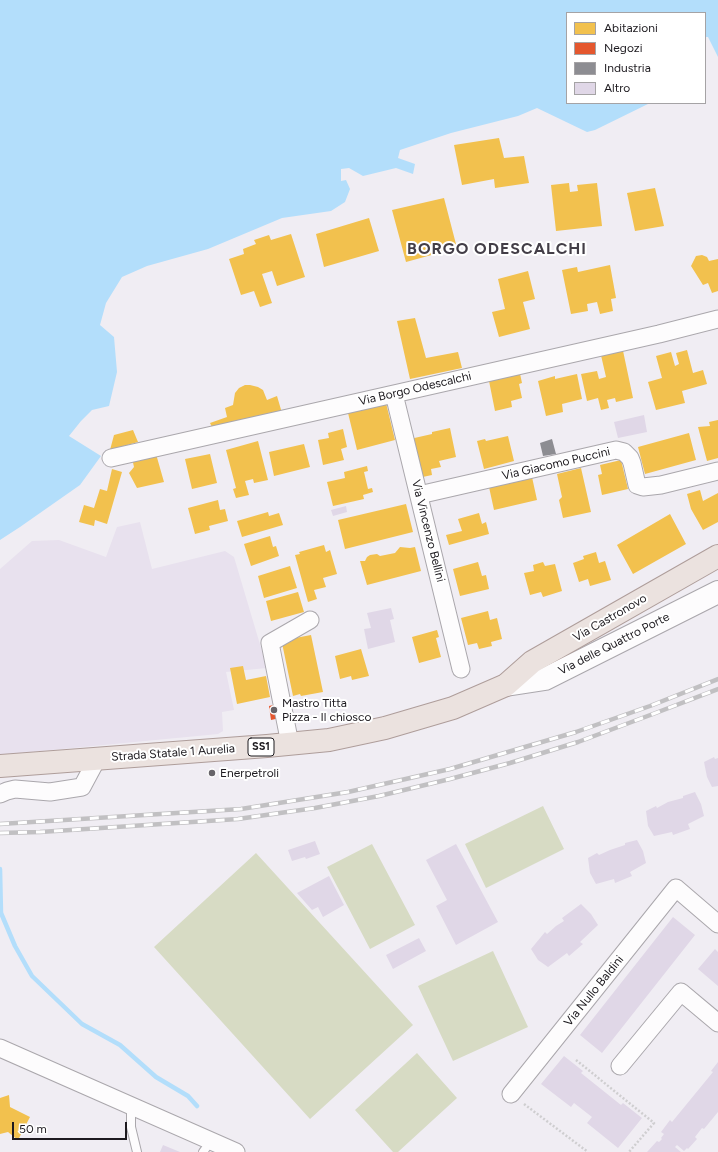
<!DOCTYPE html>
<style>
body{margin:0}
#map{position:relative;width:718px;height:1152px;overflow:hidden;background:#f0edf3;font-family:Figtree,sans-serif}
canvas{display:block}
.legend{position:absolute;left:566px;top:12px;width:140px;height:92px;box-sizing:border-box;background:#fff;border:1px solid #a5a3a5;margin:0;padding:5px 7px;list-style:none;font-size:12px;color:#1d1a1f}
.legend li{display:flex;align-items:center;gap:8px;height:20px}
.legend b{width:20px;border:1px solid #a5a3a5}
.scale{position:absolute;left:12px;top:1122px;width:115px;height:18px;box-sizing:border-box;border:2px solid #1d1a1f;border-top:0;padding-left:5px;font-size:12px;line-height:14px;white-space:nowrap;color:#1d1a1f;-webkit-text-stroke:3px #fff;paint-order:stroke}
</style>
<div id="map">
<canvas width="718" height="1152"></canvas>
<ul class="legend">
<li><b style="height:11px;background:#f2c14e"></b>Abitazioni</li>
<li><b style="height:11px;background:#e4572e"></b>Negozi</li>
<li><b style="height:11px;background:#8d8d92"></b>Industria</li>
<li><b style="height:11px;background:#e0d7e7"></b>Altro</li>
</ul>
<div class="scale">50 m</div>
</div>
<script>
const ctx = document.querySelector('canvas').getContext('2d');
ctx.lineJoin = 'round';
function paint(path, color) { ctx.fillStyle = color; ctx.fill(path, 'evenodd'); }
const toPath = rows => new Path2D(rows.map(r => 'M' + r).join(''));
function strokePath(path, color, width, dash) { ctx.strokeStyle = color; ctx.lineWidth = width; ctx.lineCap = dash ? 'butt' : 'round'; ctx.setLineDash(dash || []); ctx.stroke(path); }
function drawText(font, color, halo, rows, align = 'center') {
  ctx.font = font + ' Figtree,sans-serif'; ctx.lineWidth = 4; ctx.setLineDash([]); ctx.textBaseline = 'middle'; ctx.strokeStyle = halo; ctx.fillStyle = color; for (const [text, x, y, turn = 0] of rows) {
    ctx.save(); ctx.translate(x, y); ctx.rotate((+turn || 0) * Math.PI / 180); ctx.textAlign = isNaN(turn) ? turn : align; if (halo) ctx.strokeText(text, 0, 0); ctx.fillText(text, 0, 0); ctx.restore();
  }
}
paint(toPath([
 [140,522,152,569,225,551,234,557,267,668,226,672,234,710,222,712,223,731,218,734,0,755,0,569,32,541,59,540,106,557,117,527]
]), '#e8e1ee');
paint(toPath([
 [543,806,564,849,486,888,465,844],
 [372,844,415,925,370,949,327,867],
 [256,853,413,1025,310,1119,154,947],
 [493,951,528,1027,453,1061,418,986],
 [417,1053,457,1098,398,1152,393,1152,355,1110]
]), '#d7dbc4');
paint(toPath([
 [0,0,718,0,718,57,708,37,705,37,705,13,567,13,567,103,650,103,595,130,587,132,537,108,518,116,451,133,400,150,398,158,415,164,413,174,396,168,363,176,349,168,341,169,341,181,346,180,350,189,345,202,331,211,282,218,208,249,147,266,122,277,106,303,100,325,114,337,117,372,109,406,92,410,81,421,69,436,101,456,80,485,20,527,0,540]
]), '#b3defb');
paint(toPath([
 [499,138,504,158,524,156,529,183,495,188,494,179,462,185,454,145],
 [569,183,570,192,578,191,577,185,597,183,602,226,556,231,551,185],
 [655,188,664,226,635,231,627,193],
 [444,198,457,248,406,262,392,210],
 [369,218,379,251,324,267,316,234],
 [291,234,305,277,277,286,272,271,262,274,272,303,260,307,254,291,241,295,229,259,244,254,243,249,256,244,254,240,269,235,271,240],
 [702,255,707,257,709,261,718,259,718,291,712,293,708,283,703,285,691,266,696,256],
 [610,265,616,298,611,299,613,311,600,314,597,302,587,304,588,311,571,314,562,270,577,267,578,272],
 [528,271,535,299,523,302,530,329,499,337,492,312,505,309,498,279],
 [415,318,426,358,458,352,462,368,410,379,397,321],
 [622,346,633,398,616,402,615,398,607,400,609,408,601,410,598,398,587,401,581,374,597,371,599,379,606,377,600,351],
 [687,350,693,373,703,370,707,384,682,391,685,403,656,410,648,382,662,378,656,356,671,352,675,366,679,364,676,353],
 [519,369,522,383,519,384,522,398,511,401,512,407,495,411,488,376],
 [577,374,582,399,562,404,563,412,546,416,538,381,555,376,555,379],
 [245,385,250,385,258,387,263,390,267,400,277,396,282,413,213,429,210,423,227,417,225,408,233,405,235,393,239,388],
 [386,403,395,440,357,450,348,413],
 [718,420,718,458,707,461,698,427,710,426,709,422],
 [450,428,456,457,439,461,441,467,431,469,432,475,418,478,410,439,432,434,432,432],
 [343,429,347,447,341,449,344,460,323,465,318,440,329,438,328,433],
 [133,430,138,442,110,450,114,435],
 [689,433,696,460,645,474,638,447],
 [508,436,514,461,484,469,477,441,485,439,486,441],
 [258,441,268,480,254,483,253,479,245,481,249,495,236,498,233,489,236,488,226,450],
 [304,444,310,467,274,476,269,452],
 [156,454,164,482,137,488,129,473,134,467,132,458],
 [210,454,217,483,192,489,185,459],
 [621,460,628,489,602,495,598,475,602,474,600,465],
 [367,466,368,471,364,472,368,489,372,488,373,492,363,495,364,499,333,506,327,482,345,478,344,472],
 [581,468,591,512,563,518,559,500,562,497,557,474],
 [112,469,122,472,107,524,95,520,94,526,79,522,84,505,94,508,100,489,107,491],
 [532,477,537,500,494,510,489,487],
 [700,490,703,501,718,493,718,522,703,530,691,509,687,494],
 [218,500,220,510,225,509,228,521,209,526,210,530,195,534,188,508],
 [406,504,413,532,345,549,338,520],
 [268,512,269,516,279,513,283,525,242,537,237,521],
 [479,513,482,524,486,522,489,534,449,545,446,535,462,531,458,519],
 [670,514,686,544,633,574,617,545],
 [270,536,273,547,276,546,279,556,251,566,244,544],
 [324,545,326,552,330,550,337,574,323,578,326,587,314,590,317,599,308,602,295,555,300,554,299,552],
 [400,547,410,548,415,547,421,571,367,585,360,561,365,561,367,557,370,555,377,554,380,556,395,553],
 [596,552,599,563,605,561,611,580,590,586,588,579,579,582,573,563,584,559,583,556],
 [478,562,482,576,486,575,489,589,460,596,453,569],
 [543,562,545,566,555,564,562,591,543,597,541,592,530,595,524,573,534,571,533,565],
 [290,566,297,588,264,598,258,576],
 [298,592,304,612,271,621,266,601],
 [488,611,490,620,497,618,502,639,491,642,492,646,479,649,477,643,468,645,461,618],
 [437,630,439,637,436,638,441,657,419,663,412,637],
 [311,635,323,692,301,696,300,694,293,696,282,643,289,642,290,639],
 [361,649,369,676,352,680,351,676,340,679,335,656],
 [243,666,246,680,266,676,270,697,237,704,230,668],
 [9,1095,10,1107,30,1117,18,1140,8,1132,0,1134,0,1098]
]), '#f2c14e');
paint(toPath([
 [278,704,280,718,271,720,269,706]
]), '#e4572e');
paint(toPath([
 [552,439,556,454,543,456,540,443]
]), '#8d8d92');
strokePath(toPath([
 [0,869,1,913,15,946,32,976,82,1024,120,1045,156,1077,188,1096,197,1106]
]), '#b3defb', 4.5);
paint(toPath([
 [644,415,647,432,618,438,614,422],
 [346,506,347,512,333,516,331,510],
 [391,608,394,619,390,620,395,642,368,649,364,629,371,628,367,613],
 [714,757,715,759,718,758,718,786,712,787,707,777,704,762],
 [695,792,701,804,704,816,688,824,690,829,673,835,672,832,654,836,648,826,646,811,656,806,657,808,668,802,683,798,683,796],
 [637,840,643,851,646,863,630,872,632,876,615,883,614,879,596,884,590,873,588,858,597,853,599,855,610,850,625,845,625,843],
 [315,841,320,854,306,859,305,857,292,861,288,850],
 [456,844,498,922,456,945,436,906,447,900,426,860],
 [329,876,344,905,323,917,318,907,312,910,297,893],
 [581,904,591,914,598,925,580,942,583,944,569,956,567,953,548,967,538,960,531,949,545,932,547,934,556,926,564,921,562,918],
 [673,917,695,935,602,1053,580,1035],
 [419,938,426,951,393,969,386,955],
 [715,949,718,952,718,986,698,969],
 [564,1056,583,1071,581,1073,621,1105,623,1103,642,1118,618,1148,587,1123,592,1117,574,1103,571,1107,541,1084],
 [718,1062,718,1112,704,1129,702,1128,695,1137,697,1139,688,1149,687,1148,684,1151,677,1145,675,1147,681,1152,647,1152,657,1141,659,1142,662,1139,661,1138,664,1134,661,1132,670,1120,672,1122,713,1072,711,1071],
 [163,1145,180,1152,160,1152]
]), '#e0d7e7');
const service = toPath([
 [131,1106,131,1127,137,1152],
 [203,1152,211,1141]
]);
const minor = toPath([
 [394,394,461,669],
 [111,458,659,334,718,319],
 [419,495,616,450,624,452,630,458,632,463,637,485,643,487,661,485,718,471],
 [290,744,270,643,310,620],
 [0,794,7,791,15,789,50,792,82,787,97,759],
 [0,1048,236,1152],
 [620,1066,681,992,718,1023],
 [511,1094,676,888,718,924]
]);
const secondary = toPath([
 [506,685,545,679,718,592]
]);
const primary = toPath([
 [0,766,267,746,329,740,385,728,453,708,506,685,532,662,718,556]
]);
strokePath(service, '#aaa7ac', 10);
strokePath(minor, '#aaa7ac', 19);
strokePath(secondary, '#aaa7ac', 24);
strokePath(primary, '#ae9d9a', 24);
strokePath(toPath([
 [576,1060,654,1123,629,1152],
 [524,1104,588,1152]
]), '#cfced0', 2.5, [2, 2]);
strokePath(service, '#fdfcfd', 8);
strokePath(minor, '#fdfcfd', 17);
strokePath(secondary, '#fdfcfd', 22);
strokePath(primary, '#ebe2df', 22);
const rail = toPath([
 [0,824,241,809,348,792,450,769,576,732,650,706,718,679],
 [0,833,40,832,238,819,315,808,379,796,450,779,510,763,578,742,653,714,718,689]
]);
strokePath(rail, '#c1c0c2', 4.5);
strokePath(rail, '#fff', 3, [9]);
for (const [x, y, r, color] of [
 [274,710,4,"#676469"],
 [212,773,4,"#676469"]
]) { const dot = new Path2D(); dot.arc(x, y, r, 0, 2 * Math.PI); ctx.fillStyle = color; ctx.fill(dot); strokePath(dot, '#fff', 1.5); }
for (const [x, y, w] of [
 [261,747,26]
]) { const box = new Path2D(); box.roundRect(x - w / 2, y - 9, w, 18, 3); ctx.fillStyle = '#fff'; ctx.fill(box); strokePath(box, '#1d1a1f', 1); }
drawText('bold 11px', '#1d1a1f', null, [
 ["SS1",261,747]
]);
drawText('12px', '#1d1a1f', '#fff', [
 ["Via Borgo Odescalchi",415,389,-13],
 ["Via Giacomo Puccini",556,464,-13],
 ["Via Vincenzo Bellini",428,531,76],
 ["Via Castronovo",610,618,-30],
 ["Via delle Quattro Porte",614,644,-27],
 ["Strada Statale 1 Aurelia",173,753,-4],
 ["Via Nullo Baldini",594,991,-51]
]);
drawText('12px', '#1d1a1f', '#fff', [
 ["Mastro Titta",282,703],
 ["Pizza - Il chiosco",282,717],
 ["Enerpetroli",220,773]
], 'left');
ctx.letterSpacing = '1px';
drawText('bold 16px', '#433e47', '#fff', [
 ["BORGO ODESCALCHI",497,249]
]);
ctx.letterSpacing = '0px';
</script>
